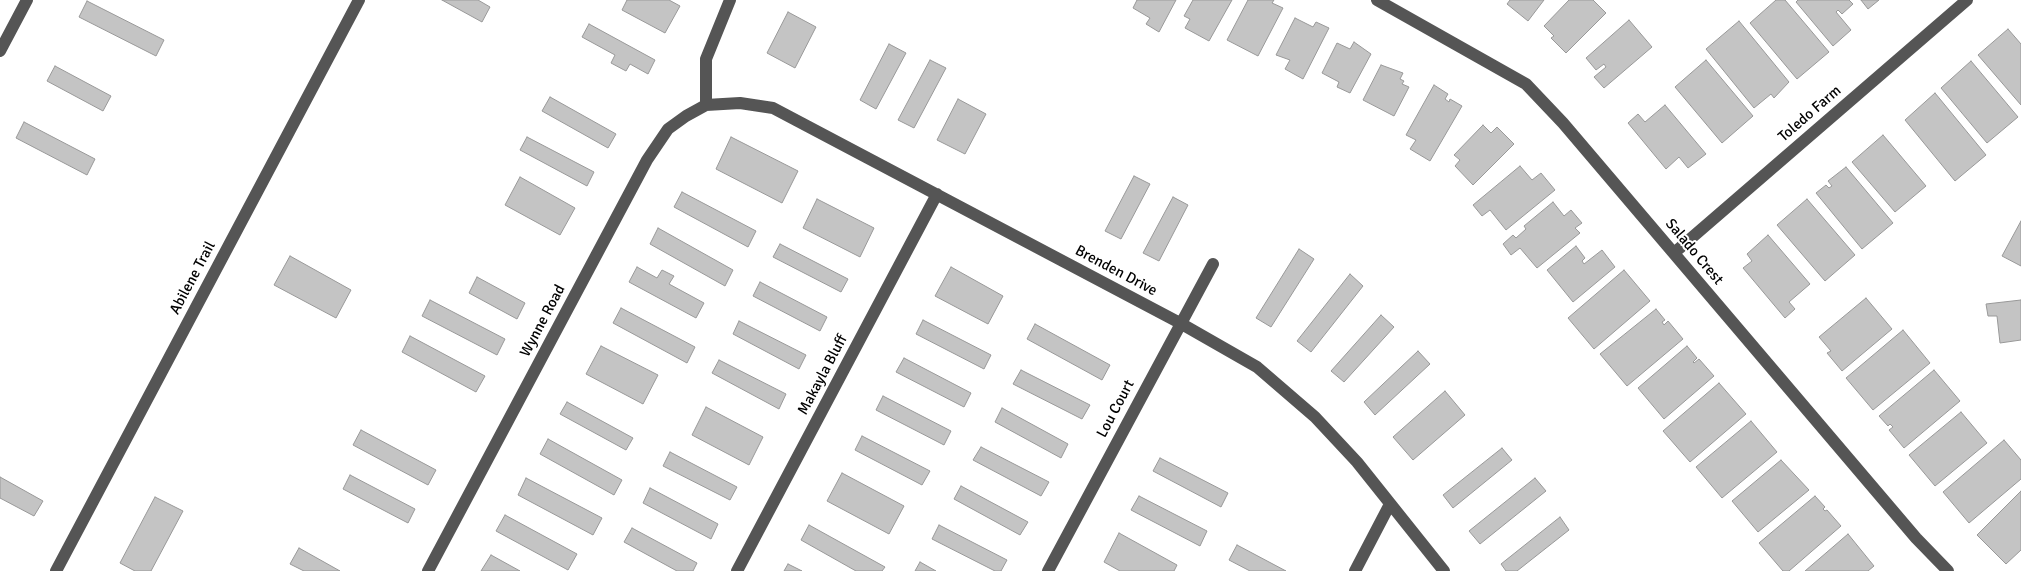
<!DOCTYPE html>
<style>
body{margin:0}
canvas{display:block;background:#fff}
</style>
<canvas width="2021" height="571"></canvas>
<script>
const ctx = document.querySelector('canvas').getContext('2d');
ctx.lineJoin = 'round';
function paint(path, color) { ctx.fillStyle = color; ctx.fill(path, 'evenodd'); }
const toPath = rows => new Path2D(rows.map(r => 'M' + r).join(''));
function strokePath(path, color, width, dash) { ctx.strokeStyle = color; ctx.lineWidth = width; ctx.lineCap = dash ? 'butt' : 'round'; ctx.setLineDash(dash || []); ctx.stroke(path); }
function drawText(font, color, halo, rows, align = 'center') {
  ctx.font = font + ' Signika,sans-serif'; ctx.lineWidth = 4; ctx.setLineDash([]); ctx.textBaseline = 'middle'; ctx.strokeStyle = halo; ctx.fillStyle = color; for (const [text, x, y, turn = 0] of rows) {
    ctx.save(); ctx.translate(x, y); ctx.rotate((+turn || 0) * Math.PI / 180); ctx.textAlign = isNaN(turn) ? turn : align; if (halo) ctx.strokeText(text, 0, 0); ctx.fillText(text, 0, 0); ctx.restore();
  }
}
const building = toPath([
 [442,0,478,0,490,7,482,22,442,0],
 [627,0,669,0,680,6,665,33,622,10,627,0],
 [1137,0,1176,0,1159,32,1146,24,1150,18,1133,8,1137,0],
 [1193,0,1232,0,1209,41,1185,28,1190,19,1184,16,1193,0],
 [1248,0,1274,0,1272,3,1283,8,1258,56,1227,40,1248,0],
 [1510,0,1544,0,1528,21,1507,4,1510,0],
 [1569,0,1593,0,1606,13,1566,53,1551,38,1554,36,1544,26,1569,0],
 [1776,0,1785,0,1829,52,1797,79,1750,23,1776,0],
 [1798,0,1849,0,1853,4,1842,14,1838,10,1836,12,1851,30,1833,46,1796,2,1798,0],
 [1861,0,1879,0,1868,9,1861,0],
 [87,1,164,40,156,56,79,17,87,1],
 [788,12,816,27,795,68,767,53,788,12],
 [1295,18,1313,27,1316,22,1329,28,1303,79,1285,69,1290,60,1276,55,1295,18],
 [1629,20,1652,47,1604,88,1594,77,1606,67,1604,64,1596,70,1586,58,1629,20],
 [1739,21,1789,82,1774,98,1771,94,1754,108,1706,49,1739,21],
 [589,24,655,60,648,74,630,64,626,71,611,63,615,55,582,37,589,24],
 [2008,29,2021,44,2021,105,1978,55,2008,29],
 [1354,42,1371,54,1350,93,1337,87,1339,82,1322,73,1337,43,1350,49,1354,42],
 [889,44,906,53,876,109,860,100,889,44],
 [930,60,946,68,914,128,898,120,930,60],
 [1706,60,1753,116,1722,143,1675,87,1706,60],
 [1971,61,2018,117,1987,143,1941,88,1971,61],
 [1381,65,1403,73,1400,79,1404,81,1402,84,1409,87,1394,116,1363,100,1381,65],
 [55,66,111,96,103,111,47,81,55,66],
 [1434,85,1448,94,1445,99,1449,102,1450,99,1462,106,1430,161,1410,149,1416,140,1406,135,1434,85],
 [1935,93,1986,155,1955,181,1905,120,1935,93],
 [550,97,616,134,608,148,542,111,550,97],
 [958,99,986,114,965,154,937,140,958,99],
 [1665,105,1706,154,1688,168,1679,157,1666,169,1628,123,1638,114,1645,122,1665,105],
 [24,122,95,159,87,175,16,138,24,122],
 [1483,125,1491,133,1497,127,1514,144,1473,185,1455,166,1460,160,1454,155,1483,125],
 [1883,135,1926,186,1895,212,1852,162,1883,135],
 [527,137,594,172,587,186,520,150,527,137],
 [731,137,798,171,782,203,716,169,731,137],
 [1520,166,1532,180,1541,173,1555,190,1506,230,1490,210,1482,216,1473,205,1520,166],
 [1846,167,1893,223,1862,249,1816,193,1826,185,1829,188,1832,186,1828,181,1846,167],
 [1134,176,1150,184,1121,239,1105,231,1134,176],
 [520,177,575,208,560,235,505,205,520,177],
 [682,192,756,231,748,247,674,207,682,192],
 [1173,197,1188,205,1159,261,1143,253,1173,197],
 [817,199,874,228,860,257,803,228,817,199],
 [1807,199,1855,255,1825,281,1777,225,1807,199],
 [1553,202,1564,216,1571,210,1582,223,1575,228,1580,233,1537,268,1520,248,1511,255,1503,244,1513,235,1516,238,1526,229,1524,226,1553,202],
 [2021,221,2021,266,2002,256,2021,221],
 [658,228,733,270,725,286,650,244,658,228],
 [1768,235,1810,284,1789,302,1795,309,1785,318,1743,268,1752,261,1747,254,1768,235],
 [780,244,848,279,841,292,773,257,780,244],
 [1576,246,1585,258,1582,261,1584,264,1602,250,1615,267,1573,302,1547,270,1576,246],
 [1299,249,1314,259,1271,327,1256,318,1299,249],
 [290,256,351,290,336,318,274,285,290,256],
 [637,267,657,278,662,270,674,276,669,284,704,303,696,318,629,282,637,267],
 [951,267,1003,296,988,324,935,296,951,267],
 [1624,270,1650,301,1594,349,1568,318,1624,270],
 [1350,274,1363,286,1311,352,1297,341,1350,274],
 [477,277,525,303,517,319,469,293,477,277],
 [760,282,827,317,820,331,753,296,760,282],
 [1866,298,1892,329,1842,371,1827,353,1831,351,1819,337,1866,298],
 [430,300,505,339,497,355,422,316,430,300],
 [2021,300,2021,340,2000,343,1997,316,1988,316,1986,304,2021,300],
 [621,308,695,347,687,363,613,323,621,308],
 [1656,309,1665,320,1662,322,1664,325,1668,321,1683,339,1627,386,1600,354,1656,309],
 [1381,315,1394,327,1344,382,1331,371,1381,315],
 [923,320,991,355,984,369,916,334,923,320],
 [739,321,806,355,799,369,733,334,739,321],
 [1035,324,1110,365,1102,380,1027,339,1035,324],
 [1903,330,1930,363,1873,410,1846,378,1903,330],
 [410,336,485,376,476,392,402,352,410,336],
 [601,346,658,375,643,404,586,374,601,346],
 [1687,346,1697,358,1693,362,1694,363,1699,359,1714,376,1664,419,1638,388,1687,346],
 [1418,351,1430,364,1375,415,1364,402,1418,351],
 [904,358,971,393,964,407,896,372,904,358],
 [719,360,786,394,779,409,712,373,719,360],
 [1021,370,1090,405,1082,419,1013,384,1021,370],
 [1934,370,1960,401,1904,448,1889,430,1893,427,1890,424,1888,426,1879,416,1934,370],
 [1719,383,1746,414,1690,462,1663,431,1719,383],
 [1445,391,1465,415,1413,460,1393,437,1445,391],
 [883,396,951,431,944,445,876,410,883,396],
 [567,402,633,438,626,450,560,414,567,402],
 [706,407,763,437,749,465,692,435,706,407],
 [1002,408,1068,444,1061,458,995,422,1002,408],
 [1961,412,1987,443,1935,486,1909,455,1961,412],
 [1751,421,1777,452,1722,498,1696,467,1751,421],
 [361,430,436,470,428,485,353,445,361,430],
 [862,436,930,471,922,485,855,450,862,436],
 [548,439,622,480,614,495,540,454,548,439],
 [2004,440,2021,460,2021,479,1969,523,1943,492,2004,440],
 [981,447,1049,482,1041,496,973,460,981,447],
 [1502,448,1512,460,1453,508,1443,495,1502,448],
 [670,452,737,487,730,500,663,466,670,452],
 [1160,458,1228,493,1221,507,1153,471,1160,458],
 [1781,460,1809,490,1758,532,1732,501,1781,460],
 [842,473,904,506,889,534,827,501,842,473],
 [350,475,415,509,408,523,343,489,350,475],
 [0,477,43,501,34,516,0,498,0,477],
 [526,478,602,518,593,535,518,495,526,478],
 [1535,478,1546,491,1480,544,1469,531,1535,478],
 [961,486,1028,522,1020,535,954,499,961,486],
 [650,488,718,524,711,539,643,503,650,488],
 [2021,491,2021,550,2006,564,1977,535,2021,491],
 [1139,496,1207,531,1200,546,1131,510,1139,496],
 [1815,496,1825,507,1823,509,1825,511,1827,510,1841,526,1789,571,1783,571,1759,543,1815,496],
 [155,497,183,511,151,571,135,571,120,563,155,497],
 [505,515,577,554,568,570,496,531,505,515],
 [1560,517,1569,530,1517,571,1506,571,1501,564,1560,517],
 [809,525,885,567,882,571,856,571,801,540,809,525],
 [939,525,1007,560,1001,571,995,571,932,539,939,525],
 [632,528,697,563,693,571,677,571,624,542,632,528],
 [1119,533,1177,565,1174,571,1120,571,1104,562,1119,533],
 [1848,534,1874,566,1868,571,1805,571,1848,534],
 [1237,545,1286,571,1250,571,1229,560,1237,545],
 [299,548,340,571,304,571,290,564,299,548],
 [491,555,520,571,481,571,491,555],
 [920,562,936,571,915,571,920,562],
 [788,564,802,571,784,571,788,564]
]);
paint(building, '#c4c4c4');
strokePath(building, '#999', 1);
strokePath(toPath([
 [1377,0,1526,84,1563,123,1916,538,1948,571],
 [0,51,27,0],
 [706,105,706,59,730,0],
 [1674,253,1967,0],
 [56,571,359,0],
 [428,571,647,160,668,129,686,116,706,105,740,103,773,108,1180,323,1257,367,1315,417,1357,462,1444,571],
 [737,571,937,194],
 [1048,571,1213,264],
 [1355,571,1390,504]
]), '#555', 12);
drawText('15px', '#000', '#fff', [
 ["Toledo Farm",1810,114,-41],
 ["Salado Crest",1694,252,50],
 ["Brenden Drive",1116,271,28],
 ["Abilene Trail",193,278,-62],
 ["Wynne Road",543,321,-62],
 ["Makayla Bluff",823,375,-62],
 ["Lou Court",1116,409,-62]
]);
</script>
